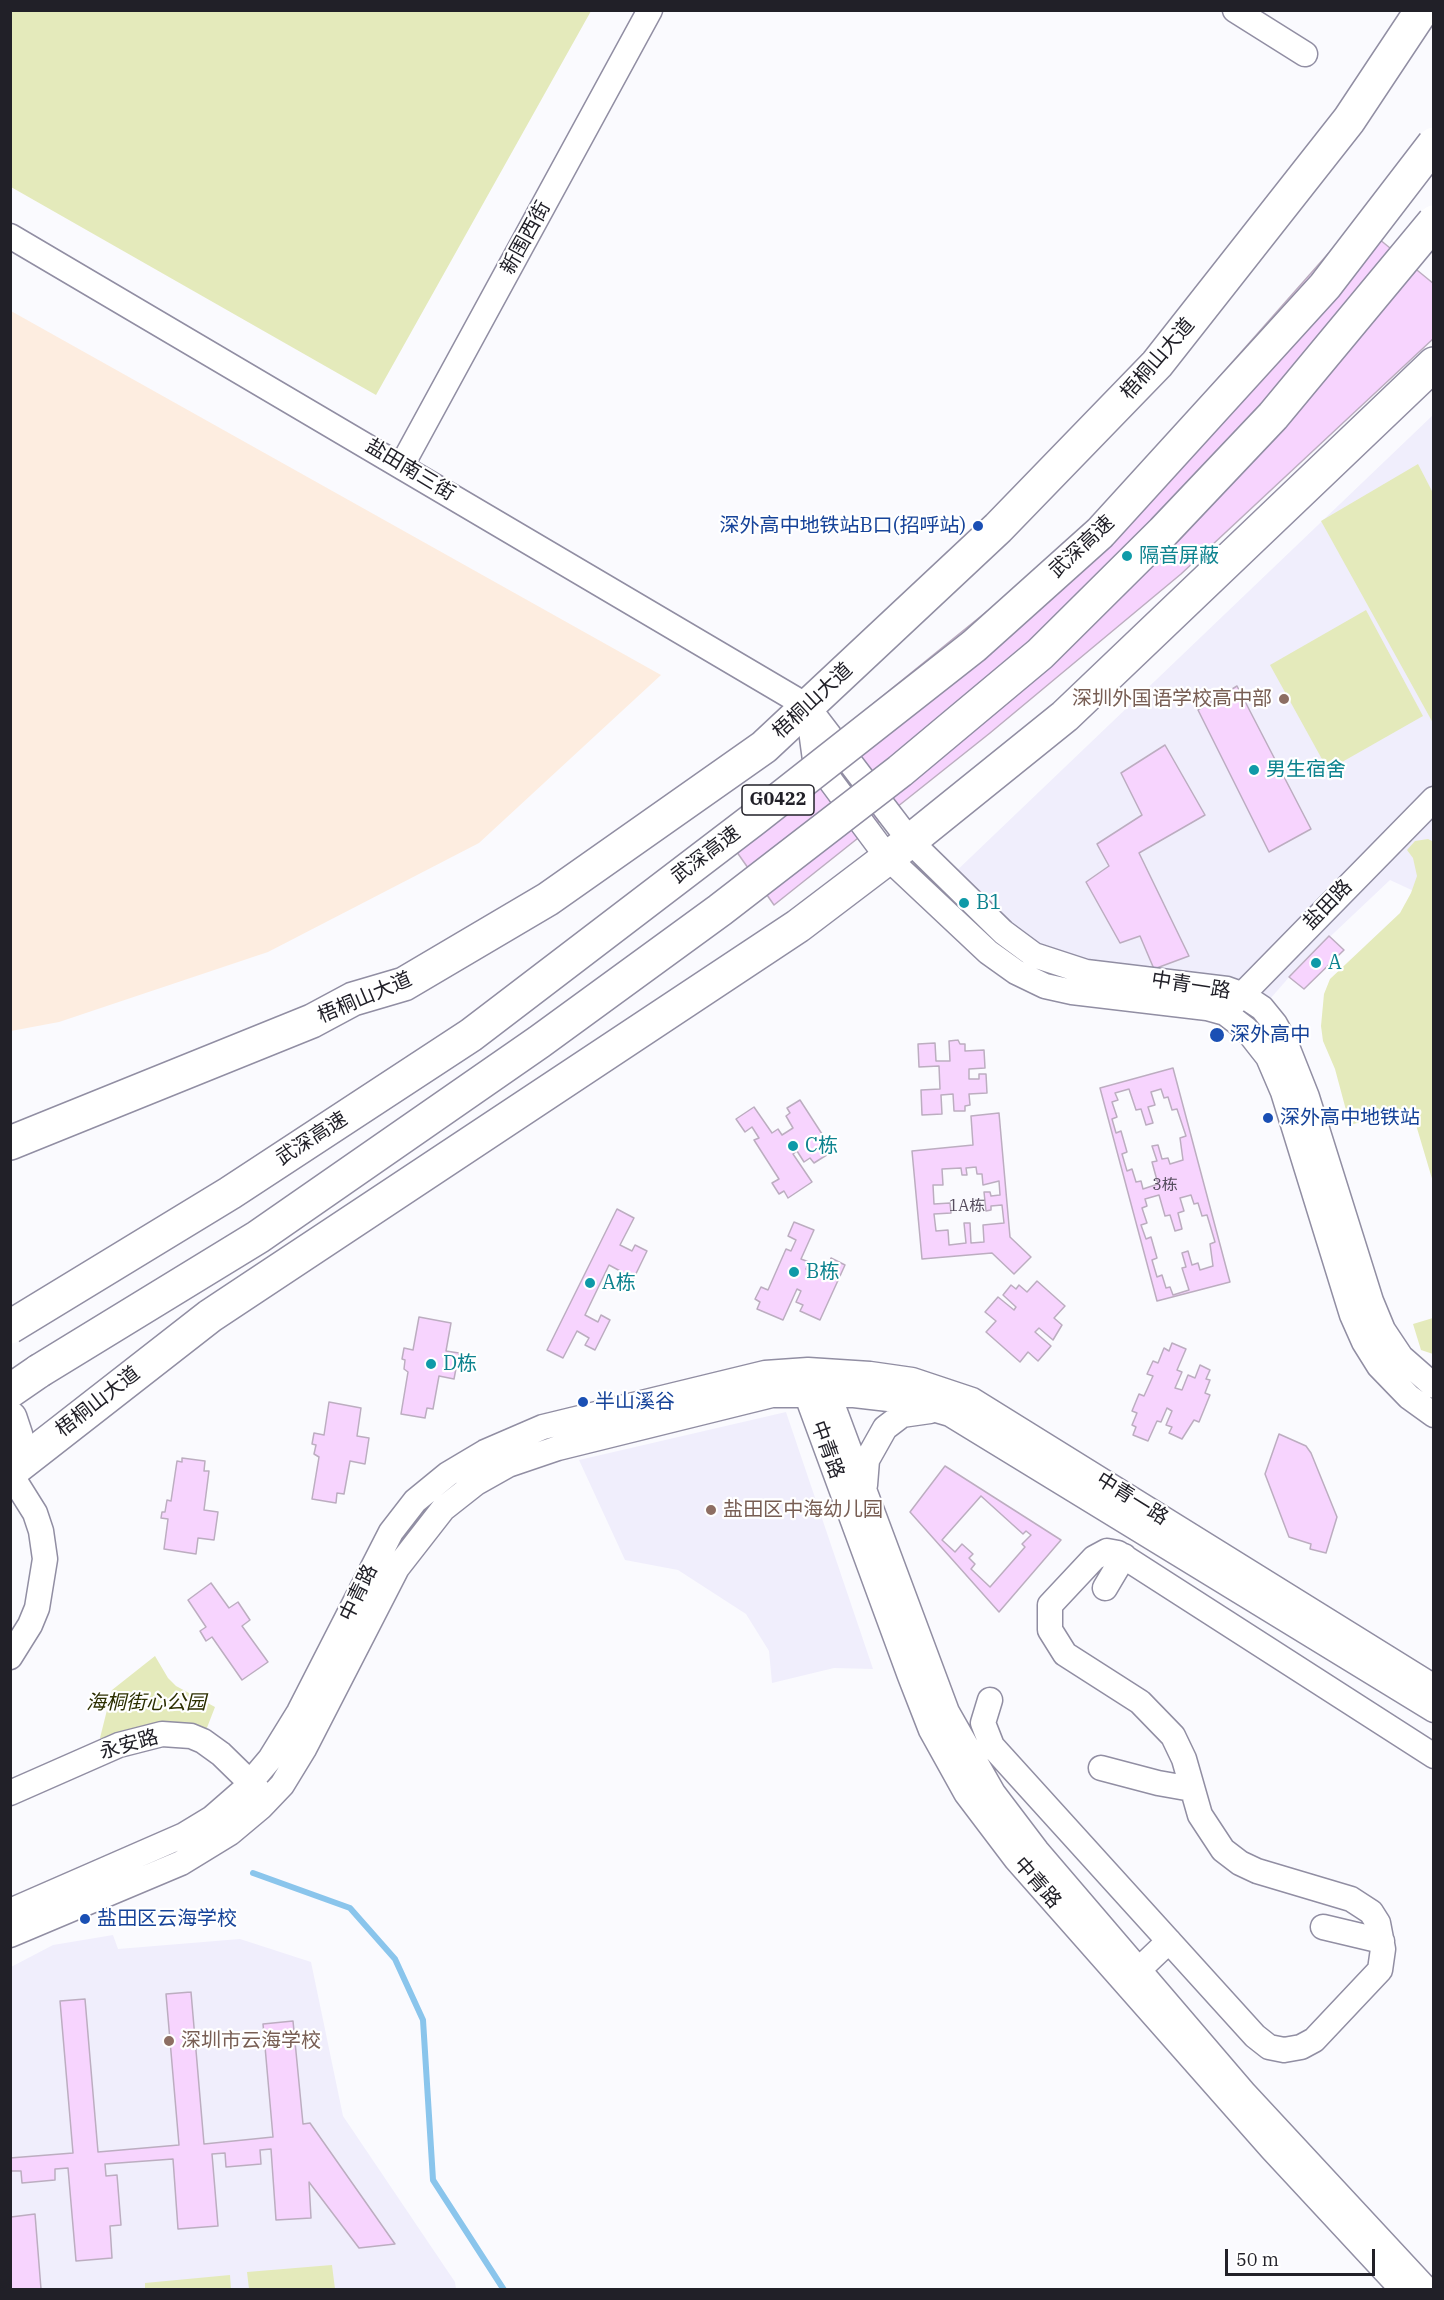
<!DOCTYPE html>
<meta charset="utf-8">
<style>
body{margin:0}
#map{position:relative;width:1444px;height:2300px;overflow:hidden;background:#fafafe;font-family:"IBM Plex Serif",serif}
canvas{display:block}
.frame{position:absolute;inset:0;border:12px solid #212028;pointer-events:none}
.scale{position:absolute;left:1225px;top:2249px;width:150px;height:27px;box-sizing:border-box;border:3px solid #212028;border-top:0;padding-left:8px;font-size:18px;line-height:21px;white-space:nowrap;color:#212028;-webkit-text-stroke:4px #fff;paint-order:stroke}
</style>
<div id="map">
<canvas width="1444" height="2300"></canvas>
<div class="frame"></div>
<div class="scale">50 m</div>
</div>
<script>
const ctx = document.querySelector('canvas').getContext('2d');
ctx.lineJoin = 'round';
function paint(path, color) { ctx.fillStyle = color; ctx.fill(path, 'evenodd'); }
const toPath = rows => new Path2D(rows.map(r => 'M' + r).join(''));
function strokePath(path, color, width, dash) { ctx.strokeStyle = color; ctx.lineWidth = width; ctx.lineCap = dash ? 'butt' : 'round'; ctx.setLineDash(dash || []); ctx.stroke(path); }
function drawText(font, color, halo, rows, align = 'center') {
  ctx.font = font + ' "IBM Plex Serif","Noto Sans SC",serif'; ctx.lineWidth = 4.5; ctx.setLineDash([]); ctx.textBaseline = 'middle'; ctx.strokeStyle = halo; ctx.fillStyle = color; for (const [text, x, y, turn = 0] of rows) {
    ctx.save(); ctx.translate(x, y); ctx.rotate((+turn || 0) * Math.PI / 180); ctx.textAlign = isNaN(turn) ? turn : align; if (halo) ctx.strokeText(text, 0, 0); ctx.fillText(text, 0, 0); ctx.restore();
  }
}
paint(toPath([
 [10,311,11,311,661,675,479,843,268,952,59,1022,11,1031]
]), '#fdede0');
paint(toPath([
 [1433,415,1433,900,1390,880,1298,967,1270,999,1015,951,949,878],
 [786,1412,873,1669,834,1668,772,1683,769,1651,746,1614,678,1570,625,1560,579,1460],
 [113,1935,118,1949,240,1939,311,1962,343,2116,455,2282,456,2289,11,2290,11,1967,53,1945]
]), '#f0eefc');
paint(toPath([
 [11,10,591,10,591,11,376,395,11,187],
 [1418,464,1433,493,1433,723,1321,521],
 [1366,610,1423,716,1328,770,1270,665],
 [1428,839,1434,842,1433,1182,1411,1108,1350,1125,1335,1069,1323,1041,1321,1026,1324,994,1330,979,1400,913,1411,893,1417,876,1413,858,1407,850,1415,841],
 [1433,1318,1434,1318,1433,1354,1421,1350,1413,1324],
 [155,1656,168,1678,176,1686,215,1707,203,1738,100,1738,112,1690],
 [332,2265,335,2289,249,2289,247,2272],
 [230,2275,231,2289,145,2289,145,2283]
]), '#e4eabb');
strokePath(toPath([
 [253,1873,350,1908,395,1959,423,2020,433,2180,504,2290]
]), '#8ac5ec', 6);
const building = toPath([
 [1357,221,1434,284,1434,338,1181,574,990,733,774,905,720,828,1076,539,1357,221],
 [1237,686,1311,829,1269,852,1198,710,1237,686],
 [1165,745,1205,815,1139,853,1189,956,1154,969,1140,936,1120,943,1086,882,1109,866,1097,844,1142,815,1121,773,1165,745],
 [1329,936,1344,950,1304,989,1289,977,1329,936],
 [958,1040,960,1044,965,1044,965,1051,984,1050,985,1068,969,1069,969,1079,979,1079,979,1074,986,1074,987,1093,969,1094,970,1105,965,1106,965,1111,954,1111,953,1094,941,1095,942,1114,922,1115,921,1090,940,1089,939,1066,919,1067,918,1044,935,1043,936,1061,950,1061,949,1041,958,1040],
 [1173,1068,1230,1282,1157,1301,1100,1088,1173,1068],
 [1129,1089,1136,1110,1141,1109,1146,1125,1153,1123,1148,1107,1155,1105,1151,1092,1161,1089,1164,1098,1168,1097,1172,1110,1177,1109,1186,1136,1180,1138,1183,1160,1170,1164,1168,1158,1162,1159,1158,1145,1152,1146,1157,1161,1152,1162,1158,1184,1143,1189,1141,1181,1136,1182,1132,1169,1127,1171,1122,1154,1127,1152,1121,1131,1116,1133,1112,1119,1117,1117,1112,1102,1118,1100,1115,1093,1129,1089],
 [800,1100,833,1151,814,1163,810,1158,804,1162,797,1151,793,1154,812,1182,788,1198,784,1191,779,1194,772,1183,779,1179,754,1140,759,1138,752,1127,745,1132,736,1119,754,1107,772,1133,778,1129,782,1135,793,1128,786,1116,790,1113,787,1108,800,1100],
 [999,1113,1010,1237,1031,1257,1014,1274,992,1253,922,1259,912,1151,973,1145,971,1116,999,1113],
 [976,1167,977,1174,982,1174,983,1185,999,1181,1000,1195,991,1196,990,1192,984,1192,986,1211,991,1210,991,1206,1002,1205,1004,1223,983,1225,984,1242,971,1243,970,1223,964,1223,966,1243,949,1245,948,1230,936,1231,934,1214,951,1213,950,1203,934,1204,933,1185,943,1185,942,1169,961,1168,962,1175,967,1175,966,1168,976,1167],
 [1159,1195,1165,1216,1170,1215,1175,1231,1182,1229,1178,1213,1184,1211,1180,1198,1191,1195,1194,1204,1198,1203,1202,1216,1207,1215,1215,1242,1210,1244,1213,1266,1200,1270,1198,1263,1192,1265,1188,1251,1182,1253,1186,1267,1182,1268,1189,1290,1173,1295,1170,1287,1166,1288,1162,1275,1157,1277,1152,1260,1157,1258,1151,1237,1146,1239,1141,1225,1147,1223,1142,1208,1147,1206,1145,1199,1159,1195],
 [617,1209,634,1218,620,1245,632,1251,635,1245,647,1251,630,1286,618,1280,622,1272,609,1265,585,1315,598,1322,601,1315,610,1320,595,1350,585,1345,589,1338,577,1331,563,1358,547,1350,617,1209],
 [794,1222,814,1230,801,1259,809,1262,806,1269,818,1275,824,1262,829,1264,831,1258,845,1265,820,1320,800,1311,803,1305,796,1302,801,1291,797,1289,783,1320,757,1309,760,1302,755,1299,761,1287,768,1290,786,1249,791,1251,796,1240,788,1236,794,1222],
 [1037,1281,1065,1306,1054,1318,1062,1325,1053,1340,1039,1328,1035,1332,1051,1346,1038,1361,1028,1352,1020,1362,986,1332,996,1321,985,1312,998,1297,1014,1310,1016,1307,1003,1295,1011,1285,1016,1289,1019,1285,1027,1292,1037,1281],
 [419,1317,451,1323,446,1351,459,1353,454,1379,439,1376,433,1409,427,1408,425,1418,401,1414,408,1372,404,1369,405,1360,402,1359,404,1348,413,1350,419,1317],
 [1172,1343,1186,1349,1177,1370,1182,1372,1175,1388,1182,1390,1188,1375,1195,1378,1200,1365,1210,1370,1206,1379,1210,1380,1205,1393,1210,1395,1199,1422,1194,1420,1182,1439,1169,1433,1172,1427,1166,1425,1172,1411,1167,1408,1161,1422,1157,1421,1148,1441,1133,1435,1136,1427,1132,1425,1137,1413,1132,1411,1139,1394,1144,1396,1153,1376,1147,1374,1153,1361,1158,1363,1164,1348,1169,1351,1172,1343],
 [329,1402,361,1408,357,1436,369,1438,365,1464,350,1461,344,1494,337,1493,336,1503,312,1499,319,1457,314,1454,316,1445,312,1444,314,1433,324,1435,329,1402],
 [1279,1434,1306,1446,1311,1453,1337,1517,1326,1553,1310,1549,1311,1544,1289,1537,1265,1474,1279,1434],
 [182,1458,205,1461,204,1471,209,1471,204,1510,218,1512,214,1540,198,1538,196,1554,164,1549,168,1519,161,1518,162,1512,165,1512,167,1500,171,1501,177,1461,182,1462,182,1458],
 [945,1466,1061,1540,999,1612,910,1512,945,1466],
 [981,1496,1023,1534,1026,1531,1031,1535,1022,1544,1025,1547,990,1587,971,1569,975,1564,969,1558,973,1554,962,1544,955,1552,942,1540,981,1496],
 [211,1583,229,1608,238,1602,250,1620,242,1626,268,1662,242,1680,212,1637,206,1641,200,1631,206,1627,188,1600,211,1583],
 [191,1992,204,2144,273,2137,263,2024,293,2021,303,2124,310,2123,395,2244,359,2248,309,2182,311,2218,276,2220,271,2149,260,2150,261,2164,226,2167,225,2153,212,2154,218,2226,178,2229,173,2159,105,2164,106,2176,117,2175,121,2225,110,2226,112,2258,76,2261,68,2168,55,2169,55,2180,22,2183,21,2171,10,2171,10,2158,73,2153,60,2001,85,1999,98,2152,179,2145,166,1994,191,1992],
 [10,2205,11,2217,35,2214,41,2289,10,2290,10,2205]
]);
paint(building, '#f7d4fe');
strokePath(building, '#bcadc0', 1.5);
const street = toPath([
 [1235,10,1305,54],
 [10,236,807,706,910,841,1003,932,1034,955,1086,972,1227,989,1241,994,1262,1008,1275,1024,1286,1044,1307,1097,1371,1301,1383,1330,1401,1357,1434,1386],
 [402,465,650,10],
 [808,708,815,760,888,858,988,952,1016,972,1045,986,1072,992,1207,1008,1225,1013,1246,1029,1268,1057,1283,1092,1352,1315,1364,1342,1379,1366,1409,1397,1434,1415],
 [1232,1005,1434,799],
 [807,1378,806,1393,910,1676,931,1730,966,1793,1016,1859,1272,2149,1403,2290],
 [819,1383,828,1393,947,1712,993,1793,1037,1851,1245,2094,1427,2290],
 [10,1473,35,1513,41,1531,45,1559,37,1608,30,1625,10,1657],
 [865,1485,867,1460,885,1428,902,1415,930,1411],
 [1105,1588,1124,1556],
 [990,1700,983,1723,992,1746,1255,2036,1269,2047,1284,2050,1301,2047,1314,2040,1380,1970,1383,1949,1378,1923,1371,1912,1351,1899,1257,1871,1240,1863,1223,1850,1200,1815,1184,1759,1173,1736,1140,1702,1065,1654,1050,1630,1050,1605,1094,1558,1107,1551,1118,1553,1434,1756],
 [1101,1768,1158,1783,1192,1789],
 [10,1793,119,1745,162,1734,191,1736,203,1741,221,1754,262,1794],
 [10,1911,184,1835,212,1818,243,1791,270,1759,299,1712,391,1532,415,1501,448,1474,485,1452,543,1427,765,1373,808,1370,870,1374,912,1380,972,1400,1434,1687],
 [1323,1927,1382,1941],
 [10,1935,181,1863,230,1833,261,1807,282,1785,304,1749,397,1568,443,1509,476,1483,508,1465,558,1448,772,1395,854,1395,906,1401,950,1414,1434,1710],
 [1127,1981,1169,1941]
]);
const secondary = toPath([
 [10,1418,16,1436,16,1450,10,1471]
]);
const primary = toPath([
 [10,1143,312,1021,353,999,404,984,548,899,764,747,998,528,1157,364,1349,120,1422,10],
 [10,1472,210,1316,798,926,910,841,1065,716,1434,364]
]);
const highway = toPath([
 [10,1391,39,1371]
]);
strokePath(street, '#918ea3', 27);
strokePath(secondary, '#918ea3', 36);
strokePath(primary, '#918ea3', 36);
strokePath(highway, '#918ea3', 36);
strokePath(street, '#fff', 24);
strokePath(secondary, '#fff', 33);
strokePath(primary, '#fff', 33);
strokePath(highway, '#fff', 33);
const highwayBridge = toPath([
 [10,1327,230,1193,471,1035,754,819,974,646,1100,533,1325,286,1434,144],
 [39,1371,258,1237,539,1042,720,910,900,771,1040,654,1163,532,1273,416,1434,222]
]);
strokePath(highwayBridge, '#918ea3', 36, []);
strokePath(highwayBridge, '#fff', 33);
for (const [x, y, r, color] of [
 [978,526,6,"#1a4fb4"],
 [1127,556,6,"#0f9aa8"],
 [1284,699,6,"#8d6e63"],
 [1254,770,6,"#0f9aa8"],
 [964,903,6,"#0f9aa8"],
 [1316,963,6,"#0f9aa8"],
 [1217,1035,8,"#1a4fb4"],
 [1268,1118,6,"#1a4fb4"],
 [793,1146,6,"#0f9aa8"],
 [794,1272,6,"#0f9aa8"],
 [590,1283,6,"#0f9aa8"],
 [431,1364,6,"#0f9aa8"],
 [583,1402,6,"#1a4fb4"],
 [711,1510,6,"#8d6e63"],
 [85,1919,6,"#1a4fb4"],
 [169,2041,6,"#8d6e63"]
]) { const dot = new Path2D(); dot.arc(x, y, r, 0, 2 * Math.PI); ctx.fillStyle = color; ctx.fill(dot); strokePath(dot, '#fff', 2); }
drawText('16px', '#564d5e', null, [
 ["3栋",1165,1185],
 ["1A栋",967,1206]
]);
for (const [x, y, w] of [
 [778,800,72]
]) { const box = new Path2D(); box.roundRect(x - w / 2, y - 15, w, 30, 4.5); ctx.fillStyle = '#fff'; ctx.fill(box); strokePath(box, '#212028', 1.5); }
drawText('bold 18px', '#212028', null, [
 ["G0422",778,800]
]);
drawText('20px', '#212028', '#fff', [
 ["新围西街",526,238,-61],
 ["梧桐山大道",1158,359,-49],
 ["盐田南三街",410,470,31],
 ["武深高速",1082,547,-43],
 ["梧桐山大道",813,701,-43],
 ["武深高速",706,855,-37],
 ["盐田路",1328,905,-46],
 ["中青一路",1191,986,9],
 ["梧桐山大道",365,998,-23],
 ["武深高速",312,1139,-33],
 ["梧桐山大道",98,1402,-38],
 ["中青路",827,1450,70],
 ["中青一路",1132,1499,32],
 ["中青路",359,1593,-64],
 ["永安路",129,1745,-16],
 ["中青路",1037,1883,49]
]);
drawText('20px', '#164399', '#fff', [
 ["深外高中地铁站B口(招呼站)",966,526,"right"],
 ["深外高中",1230,1035],
 ["深外高中地铁站",1280,1118],
 ["半山溪谷",595,1402],
 ["盐田区云海学校",97,1919]
], 'left');
drawText('20px', '#0d838f', '#fff', [
 ["隔音屏蔽",1139,556],
 ["男生宿舍",1266,770],
 ["B1",976,903],
 ["A",1328,963],
 ["C栋",805,1146],
 ["B栋",806,1272],
 ["A栋",602,1283],
 ["D栋",443,1364]
], 'left');
drawText('20px', '#785e54', '#fff', [
 ["深圳外国语学校高中部",1272,699,"right"],
 ["盐田区中海幼儿园",723,1510],
 ["深圳市云海学校",181,2041]
], 'left');
drawText('italic 20px', '#2c2f00', '#fff', [
 ["海桐街心公园",146,1703]
]);
</script>
